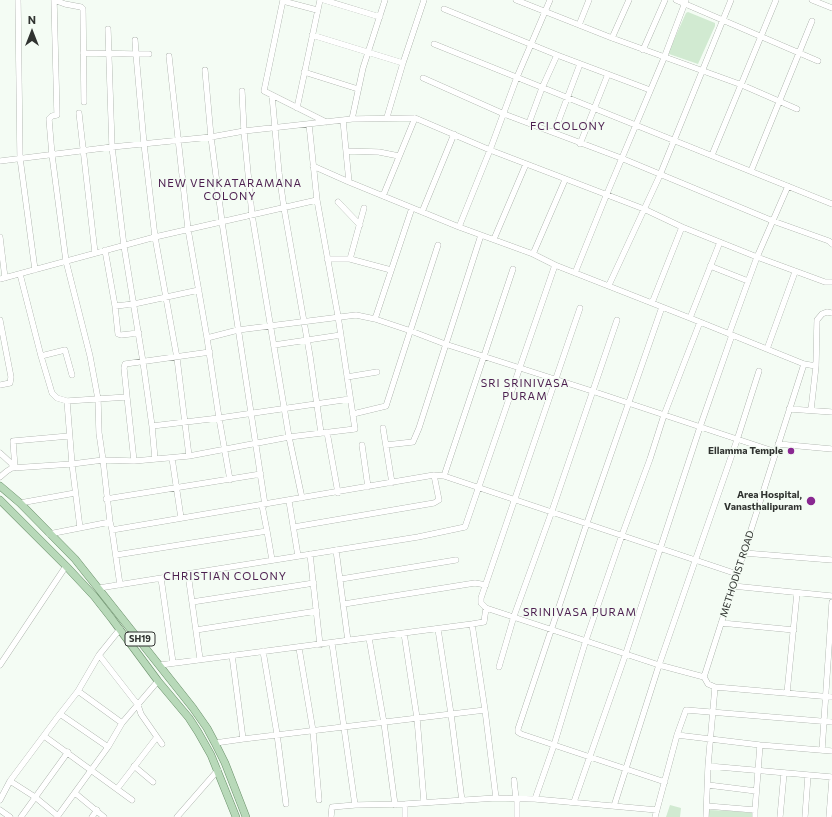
<!DOCTYPE html>
<style>
body{margin:0}
#map{position:relative;width:832px;height:817px;overflow:hidden;background:#f4fcf4;font-family:Commissioner,sans-serif}
canvas{display:block}
.north{position:absolute;left:12px;top:12px;width:40px;height:40px;-webkit-text-stroke:3px #f4fcf4;paint-order:stroke;rotate:0deg;font-size:11px;font-weight:700;line-height:16px;text-align:center;color:#303330}
.north::after{content:'';display:block;margin:auto;width:14px;height:18px;background:#303330;clip-path:polygon(50% 0,100% 100%,50% 72%,0 100%)}
</style>
<div id="map">
<canvas width="832" height="817"></canvas>
<div class="north">N</div>
</div>
<script>
const ctx = document.querySelector('canvas').getContext('2d');
ctx.lineJoin = 'round';
function paint(path, color) { ctx.fillStyle = color; ctx.fill(path, 'evenodd'); }
const toPath = rows => new Path2D(rows.map(r => 'M' + r).join(''));
function strokePath(path, color, width, dash) { ctx.strokeStyle = color; ctx.lineWidth = width; ctx.lineCap = dash ? 'butt' : 'round'; ctx.setLineDash(dash || []); ctx.stroke(path); }
function drawText(font, color, halo, rows, align = 'center') {
  ctx.font = font + ' Commissioner,sans-serif'; ctx.lineWidth = 3; ctx.setLineDash([]); ctx.textBaseline = 'middle'; ctx.strokeStyle = halo; ctx.fillStyle = color; for (const [text, x, y, turn = 0] of rows) {
    ctx.save(); ctx.translate(x, y); ctx.rotate((+turn || 0) * Math.PI / 180); ctx.textAlign = isNaN(turn) ? turn : align; if (halo) ctx.strokeText(text, 0, 0); ctx.fillText(text, 0, 0); ctx.restore();
  }
}
paint(toPath([
 [688,12,715,23,715,26,698,64,669,54,669,51,686,13],
 [670,805,681,808,680,817,666,817],
 [709,810,731,811,754,813,753,817,708,817]
]), '#d1ead1');
const minor = toPath([
 [18,0,20,158,35,270],
 [54,0,65,4,81,7,83,9,84,102],
 [283,0,264,91,326,122],
 [324,0,380,17],
 [516,0,612,38,742,85,797,109],
 [676,0,818,61],
 [812,0,832,8],
 [283,1,317,10],
 [444,9,557,55,650,90],
 [579,25,589,0],
 [108,29,112,147,124,246,143,362,152,426,219,418,207,338],
 [312,35,403,63,424,0],
 [612,38,629,0],
 [434,44,832,204],
 [643,50,665,0],
 [83,53,136,54,135,40],
 [149,54,136,54,144,144,155,237,177,358,189,456],
 [169,56,188,229,207,338,238,330,356,315,375,319,411,331,445,344,592,391,776,452],
 [205,70,211,137,222,222,265,505],
 [304,72,358,89],
 [423,78,504,114,621,158,773,221,829,241,832,244],
 [242,91,244,131,252,215,289,437,302,498],
 [272,95,279,173,284,208,310,356,321,433],
 [297,108,320,0],
 [79,113,95,253],
 [387,117,403,63],
 [352,119,363,68,385,0],
 [343,120,349,182,459,227,533,254,555,265,662,307],
 [529,123,542,88,557,55],
 [554,133,580,64],
 [580,144,608,74],
 [346,151,379,152,399,156],
 [712,155,776,0],
 [0,161,112,147,211,137,244,131,352,119,415,118,490,150,644,209,682,227,757,257,825,282,832,282],
 [313,166,349,182],
 [751,171,812,21],
 [383,196,415,118],
 [338,202,360,225],
 [422,212,454,134],
 [459,227,490,150,517,77,550,0],
 [0,237,5,278],
 [494,239,526,164],
 [105,250,115,306,118,334,121,335,139,333],
 [533,254,565,180],
 [327,259,350,259,391,270],
 [350,259,364,208],
 [710,266,748,281],
 [575,273,606,196,664,58,686,0],
 [20,274,41,356,52,393,57,398,67,401,127,397,134,461],
 [0,279,155,237,317,200],
 [609,285,660,175,731,0],
 [652,303,682,227],
 [115,306,134,304,199,290],
 [580,308,481,598,481,603,486,608,659,665,704,677,708,684,715,687,832,697],
 [690,318,804,364,816,366],
 [375,319,412,208],
 [0,320,11,377,10,383,0,385],
 [729,334,757,257,788,186],
 [274,345,341,335],
 [767,349,795,272],
 [41,356,65,350,72,375],
 [347,377,377,372],
 [127,397,124,368,125,364,210,352],
 [67,401,72,464,80,528],
 [789,409,832,412],
 [811,410,816,366,817,320,822,314,827,312,832,313],
 [353,414,386,406,438,245],
 [152,426,155,459],
 [383,428,392,483],
 [327,432,338,493],
 [778,444,832,449],
 [362,445,368,487],
 [386,445,413,442,419,428,481,235],
 [0,453,12,464,12,468],
 [172,458,181,518],
 [15,468,13,441,69,436],
 [444,476,513,269],
 [0,477,7,471,12,468,72,464,103,460,99,433,98,399,90,356,66,261,52,155,49,119,52,116,57,115,54,0],
 [230,480,219,418,350,399],
 [106,499,261,474],
 [289,501,298,556],
 [20,503,75,493],
 [110,522,103,460,134,461,189,456,289,437,355,429,338,316,317,200,309,124],
 [294,527,434,503,439,500,434,475],
 [112,530,120,585],
 [267,531,272,560],
 [49,534,110,522,112,530,434,475,444,476,737,574],
 [336,550,348,641],
 [744,553,832,560],
 [310,554,320,645],
 [116,555,267,531,262,505],
 [188,574,200,659],
 [161,578,173,663],
 [341,579,456,560],
 [733,586,832,596],
 [99,588,418,537,465,527,555,265],
 [192,602,314,583],
 [344,604,475,583,486,585],
 [721,623,794,630],
 [472,624,484,622,486,608],
 [438,629,451,714,462,801],
 [196,630,317,611],
 [404,633,417,718,424,802],
 [369,638,384,723,395,805],
 [332,643,355,805],
 [299,648,313,731,319,800],
 [263,651,277,734,286,804],
 [99,655,138,705,141,714,157,737],
 [0,665,66,566],
 [160,665,472,624,485,710,496,798],
 [499,667,514,616,552,511,617,320],
 [704,677,804,364],
 [78,691,122,723],
 [787,693,797,593],
 [60,714,108,747],
 [677,735,760,745,832,751],
 [44,736,132,800],
 [243,739,485,710],
 [215,743,243,739,232,655],
 [822,750,832,602],
 [134,766,153,782],
 [708,766,832,777],
 [514,780,516,799],
 [10,781,35,797,58,816],
 [665,782,521,734,518,732,518,729,587,523,662,307,690,318,720,242],
 [708,785,756,791],
 [117,789,157,737,162,744],
 [75,793,104,817],
 [535,799,554,745,586,640,622,535,650,459,664,415,700,322],
 [0,800,10,781,60,714,78,691,99,655,120,629],
 [574,802,626,653,700,427,732,335],
 [614,806,659,665,737,440,759,371],
 [707,806,755,810,755,817],
 [0,810,10,817],
 [755,810,760,745],
 [21,817,68,752],
 [57,817,108,747,122,723,158,681],
 [92,817,97,810],
 [177,817,218,770],
 [331,817,332,807,355,805,405,804,496,798,535,799,657,810],
 [405,817,405,804],
 [517,817,517,799],
 [655,817,677,735,686,710,832,722],
 [706,817,708,766,715,687],
 [780,817,784,773],
 [805,817,808,775],
 [829,817,832,779]
]);
const major = toPath([
 [0,486,20,503,75,559,193,708,207,728,215,743,225,763,246,817],
 [0,500,66,566,94,596,112,619,158,681,189,718,198,732,211,755,236,817]
]);
strokePath(minor, '#959c94', 6);
strokePath(major, '#6a8f6a', 8);
strokePath(minor, '#fff', 5.5);
strokePath(major, '#b8d9b9', 7);
for (const [x, y, r, color] of [
 [791,451,4,"#892891"],
 [811,501,5,"#892891"]
]) { const dot = new Path2D(); dot.arc(x, y, r, 0, 2 * Math.PI); ctx.fillStyle = color; ctx.fill(dot); strokePath(dot, '#f4fcf4', 1.5); }
for (const [x, y, w] of [
 [140,639,30]
]) { const box = new Path2D(); box.roundRect(x - w / 2, y - 7, w, 14, 3); ctx.fillStyle = '#f4fcf4'; ctx.fill(box); strokePath(box, '#303330', 1); }
drawText('bold 9px', '#303330', null, [
 ["SH19",140,639]
]);
drawText('bold 10px', '#303330', '#f4fcf4', [
 ["Ellamma Temple",783,451],
 ["Area Hospital,",802,495],
 ["Vanasthalipuram",802,507]
], 'right');
drawText('10px', '#303330', '#f4fcf4', [
 ["METHODIST ROAD",737,574,-72]
]);
ctx.letterSpacing = '1px';
drawText('11px', '#4b1d4e', '#f4fcf4', [
 ["FCI COLONY",568,126],
 ["NEW VENKATARAMANA",230,183],
 ["COLONY",230,196],
 ["SRI SRINIVASA",525,383],
 ["PURAM",525,396],
 ["CHRISTIAN COLONY",225,576],
 ["SRINIVASA PURAM",580,612]
]);
ctx.letterSpacing = '0px';
</script>
